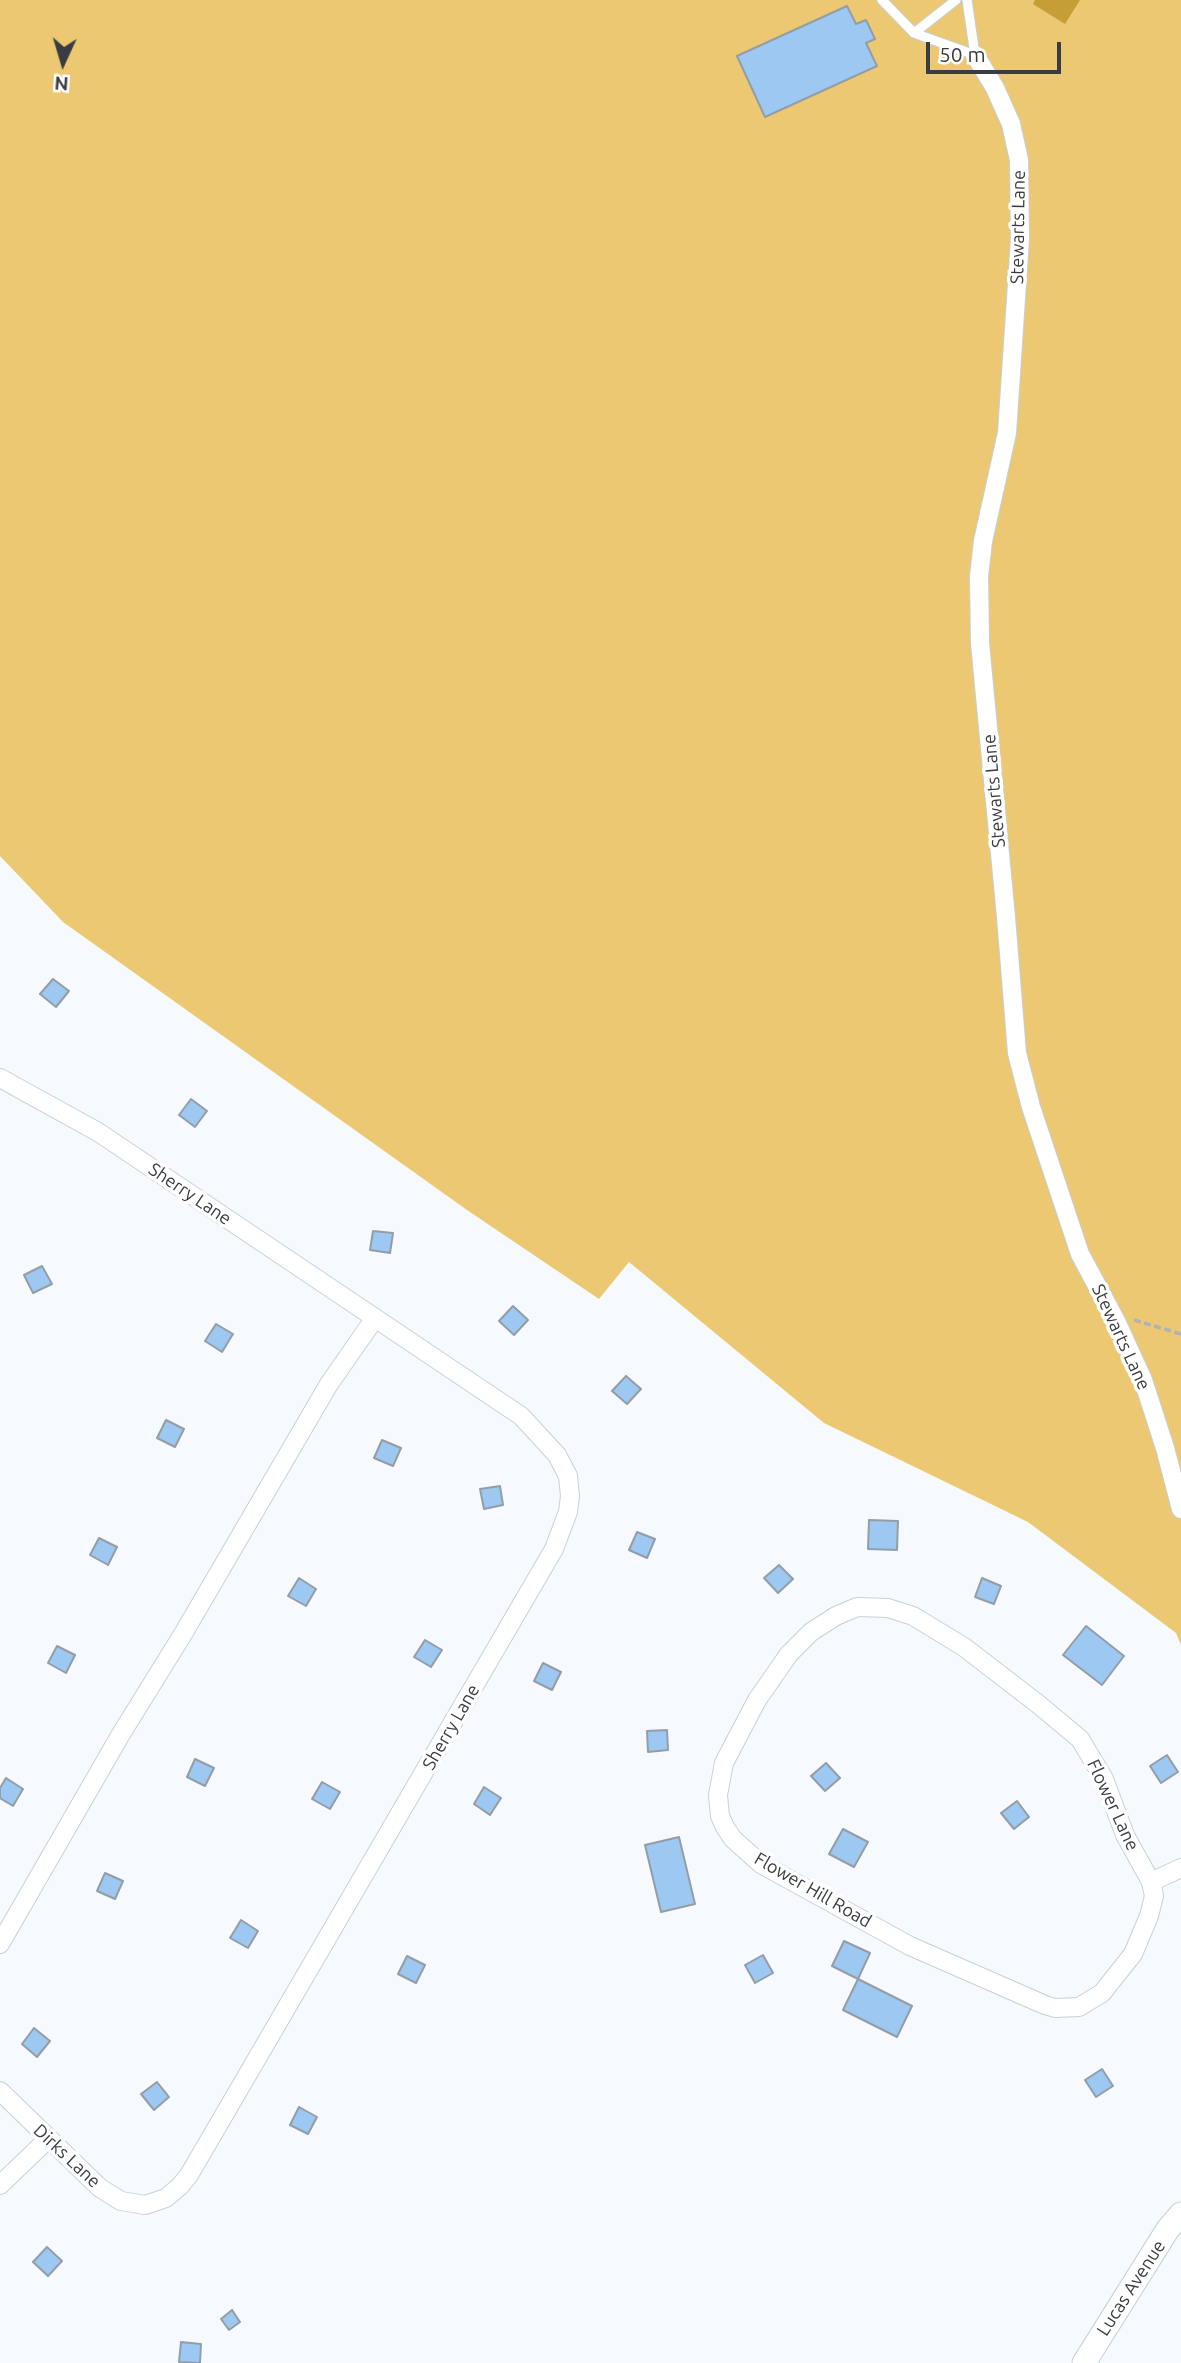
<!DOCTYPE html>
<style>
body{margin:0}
#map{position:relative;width:1181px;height:2363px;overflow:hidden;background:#f6fafe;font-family:Ubuntu,sans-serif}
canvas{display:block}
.north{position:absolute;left:28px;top:28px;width:70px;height:70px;-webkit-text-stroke:5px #fff;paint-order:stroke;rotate:184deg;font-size:19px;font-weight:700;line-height:28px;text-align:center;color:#393c40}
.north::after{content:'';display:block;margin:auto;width:24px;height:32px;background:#393c40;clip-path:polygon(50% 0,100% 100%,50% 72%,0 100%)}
.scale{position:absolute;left:926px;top:42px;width:135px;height:32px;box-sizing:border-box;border:4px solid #393c40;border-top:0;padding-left:9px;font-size:21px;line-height:24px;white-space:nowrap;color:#393c40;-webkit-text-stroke:5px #fff;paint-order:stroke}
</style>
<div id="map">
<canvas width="1181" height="2363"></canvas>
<div class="north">N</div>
<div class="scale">50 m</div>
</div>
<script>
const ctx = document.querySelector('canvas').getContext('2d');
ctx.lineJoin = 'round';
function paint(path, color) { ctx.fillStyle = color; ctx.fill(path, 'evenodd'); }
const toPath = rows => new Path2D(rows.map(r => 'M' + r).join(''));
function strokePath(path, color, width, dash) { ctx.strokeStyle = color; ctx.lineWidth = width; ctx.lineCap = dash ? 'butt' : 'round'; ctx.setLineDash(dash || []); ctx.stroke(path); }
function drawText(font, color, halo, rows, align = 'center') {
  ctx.font = font + ' Ubuntu,sans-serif'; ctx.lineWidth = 7; ctx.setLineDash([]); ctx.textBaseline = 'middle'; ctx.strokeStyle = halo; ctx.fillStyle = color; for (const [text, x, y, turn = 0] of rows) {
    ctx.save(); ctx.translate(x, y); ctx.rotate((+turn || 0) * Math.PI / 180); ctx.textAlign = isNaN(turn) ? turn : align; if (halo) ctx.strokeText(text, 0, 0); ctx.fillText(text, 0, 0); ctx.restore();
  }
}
paint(toPath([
 [0,0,1181,0,1181,1645,1176,1633,1028,1522,824,1423,629,1262,599,1299,467,1210,63,922,0,856]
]), '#ebc871');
paint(toPath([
 [1035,0,1080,0,1065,24,1033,4]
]), '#c59e36');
const building = toPath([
 [847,6,856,24,866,20,875,39,866,43,877,66,765,117,737,56,847,6],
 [53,979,69,991,56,1007,40,994,53,979],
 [191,1099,207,1111,195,1127,179,1115,191,1099],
 [373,1231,393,1233,390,1253,370,1250,373,1231],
 [42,1266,52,1284,33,1293,24,1275,42,1266],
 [513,1306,528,1320,514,1335,499,1321,513,1306],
 [216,1324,233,1334,222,1352,205,1341,216,1324],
 [626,1376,641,1389,627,1404,612,1391,626,1376],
 [166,1420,184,1429,175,1447,157,1438,166,1420],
 [382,1440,401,1448,393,1466,374,1458,382,1440],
 [500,1486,503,1505,484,1509,480,1489,500,1486],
 [869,1520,898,1521,897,1550,868,1549,869,1520],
 [637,1532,655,1539,647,1558,629,1550,637,1532],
 [99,1538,117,1547,108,1565,90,1555,99,1538],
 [779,1565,793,1579,778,1593,764,1578,779,1565],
 [299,1578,316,1589,306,1606,288,1596,299,1578],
 [982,1578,1001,1586,994,1604,975,1597,982,1578],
 [1086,1626,1124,1656,1102,1685,1063,1655,1086,1626],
 [425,1640,442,1650,431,1667,414,1657,425,1640],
 [57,1646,75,1655,66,1673,48,1663,57,1646],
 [543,1663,561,1672,552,1690,534,1681,543,1663],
 [667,1730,668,1750,648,1752,647,1731,667,1730],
 [1167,1755,1178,1772,1161,1783,1150,1766,1167,1755],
 [195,1759,214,1768,205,1786,187,1777,195,1759],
 [826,1763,840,1778,825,1791,811,1776,826,1763],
 [6,1778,23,1789,13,1806,0,1798,0,1788,6,1778],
 [322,1782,340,1792,330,1809,312,1799,322,1782],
 [484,1787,501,1798,490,1815,474,1804,484,1787],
 [1017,1801,1029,1817,1014,1829,1001,1813,1017,1801],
 [843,1829,868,1842,854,1867,829,1854,843,1829],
 [679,1837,695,1904,661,1912,645,1845,679,1837],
 [105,1873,123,1881,115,1899,97,1891,105,1873],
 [241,1920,258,1931,248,1948,230,1938,241,1920],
 [844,1941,870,1953,858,1979,832,1966,844,1941],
 [763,1955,773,1973,755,1983,745,1965,763,1955],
 [407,1956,425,1965,416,1983,398,1974,407,1956],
 [858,1979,912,2006,897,2037,843,2010,858,1979],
 [34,2028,50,2041,37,2057,22,2044,34,2028],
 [1102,2069,1113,2086,1096,2097,1085,2080,1102,2069],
 [157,2082,169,2097,154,2110,141,2094,157,2082],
 [299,2107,317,2117,308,2134,290,2125,299,2107],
 [47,2247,62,2261,48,2276,33,2262,47,2247],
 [232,2310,240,2322,229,2330,221,2319,232,2310],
 [181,2342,201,2344,200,2363,179,2362,181,2342]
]);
paint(building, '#9dc8f2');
strokePath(building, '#949da6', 2);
const service = toPath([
 [882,0,914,33,975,55,967,0],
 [914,33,956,0]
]);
const minor = toPath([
 [975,55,995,88,1011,124,1019,160,1020,239,1007,433,983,541,979,576,980,643,1006,917,1017,1053,1031,1107,1080,1254,1116,1321,1143,1380,1165,1448,1181,1509],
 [0,1078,98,1132,521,1416,557,1455,568,1476,570,1496,568,1512,554,1549,189,2175,180,2186,166,2198,145,2205,121,2201,100,2188,0,2091],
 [857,1607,888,1608,913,1616,964,1647,1038,1704,1080,1739,1104,1779,1125,1835,1151,1882,1154,1896,1149,1916,1133,1954,1102,1993,1079,2007,1055,2008,1045,2005,910,1946,761,1864,733,1839,725,1827,720,1816,718,1795,724,1763,757,1700,789,1654,811,1632,836,1616,857,1607],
 [1151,1882,1181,1868],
 [0,1944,121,1734,183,1634,329,1384,375,1318],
 [0,2185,48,2139]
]);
const tertiary = toPath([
 [1084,2363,1168,2229,1181,2214]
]);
strokePath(service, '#c6d0d9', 11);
strokePath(minor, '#c6d0d9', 20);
strokePath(tertiary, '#c6d0d9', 25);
strokePath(toPath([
 [1134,1320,1181,1334]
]), '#afb3b7', 3.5, [7, 3.5]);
strokePath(service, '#fff', 9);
strokePath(minor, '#fff', 18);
strokePath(tertiary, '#fff', 23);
drawText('18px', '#393c40', '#fff', [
 ["Stewarts Lane",1018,227,-89],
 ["Stewarts Lane",994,791,-95],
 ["Sherry Lane",190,1194,34],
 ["Stewarts Lane",1121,1337,65],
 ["Sherry Lane",451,1727,-60],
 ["Flower Lane",1113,1805,65],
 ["Flower Hill Road",813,1890,30],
 ["Dirks Lane",67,2156,43],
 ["Lucas Avenue",1131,2288,-57]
]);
</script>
